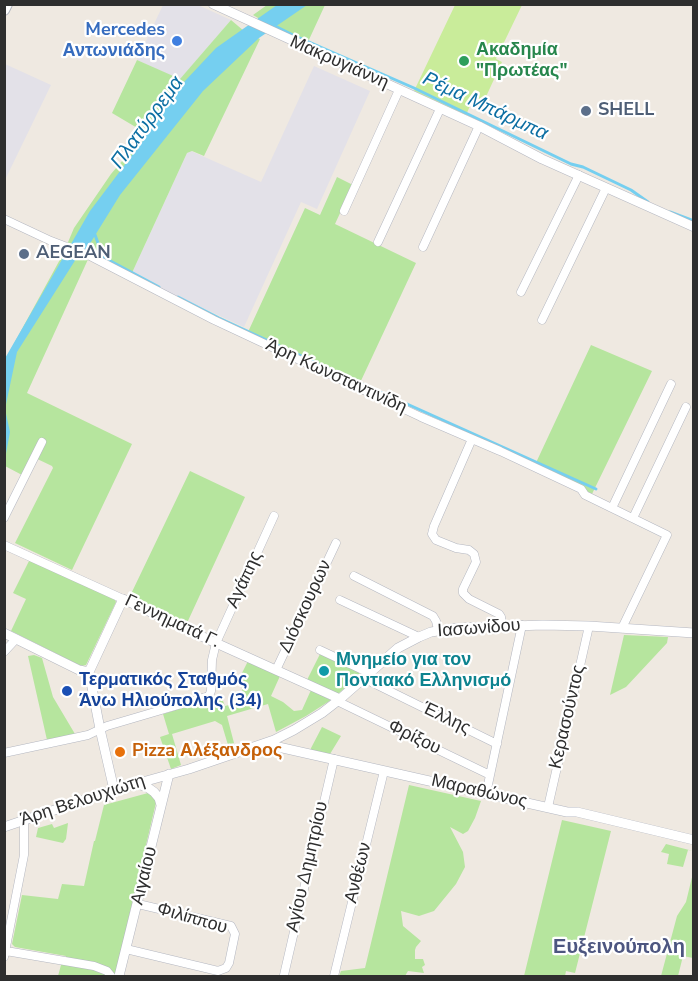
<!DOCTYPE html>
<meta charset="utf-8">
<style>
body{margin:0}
#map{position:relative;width:698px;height:981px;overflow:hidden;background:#efe9e1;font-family:"Nunito Sans",sans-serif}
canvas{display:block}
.frame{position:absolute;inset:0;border:6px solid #2e2e2e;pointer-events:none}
</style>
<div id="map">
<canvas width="698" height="981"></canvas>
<div class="frame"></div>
</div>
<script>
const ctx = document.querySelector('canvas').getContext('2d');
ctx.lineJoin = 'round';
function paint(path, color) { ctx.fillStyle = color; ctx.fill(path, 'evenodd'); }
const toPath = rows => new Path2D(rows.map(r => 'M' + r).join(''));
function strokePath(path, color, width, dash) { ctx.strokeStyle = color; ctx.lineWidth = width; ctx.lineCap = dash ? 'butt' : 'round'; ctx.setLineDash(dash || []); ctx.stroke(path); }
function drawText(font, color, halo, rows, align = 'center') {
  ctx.font = font + ' "Nunito Sans",sans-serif'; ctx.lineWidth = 4.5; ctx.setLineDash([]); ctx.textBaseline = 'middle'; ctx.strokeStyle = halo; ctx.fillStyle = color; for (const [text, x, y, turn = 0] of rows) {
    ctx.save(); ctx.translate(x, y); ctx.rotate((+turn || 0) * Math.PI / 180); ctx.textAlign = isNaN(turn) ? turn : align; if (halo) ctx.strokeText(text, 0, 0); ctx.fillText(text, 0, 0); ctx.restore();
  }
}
paint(toPath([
 [163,5,198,5,231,20,180,80,137,60],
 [5,64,51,85,5,180],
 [314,66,370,91,317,209,301,202,244,327,131,275,187,153,191,151,261,182]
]), '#e3e1e8');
paint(toPath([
 [267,5,325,5,307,44,268,26,263,21,253,15],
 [231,20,244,31,260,39,204,156,192,151,187,153,131,275,90,255,27,393,132,444,72,570,15,543,53,468,52,466,31,456,22,475,5,466,5,360,63,254,74,228,111,174,134,147,144,132,112,113,137,60,180,79],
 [337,177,353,185,335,224,416,263,359,385,248,332,305,208,320,215],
 [591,345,652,371,592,494,534,467],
 [190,471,245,497,187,623,130,596],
 [30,559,114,598,116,602,86,665,81,666,11,631,26,599,13,593],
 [624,635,668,637,667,643,626,687,610,695],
 [320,654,361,673,337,695,307,680],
 [34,655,42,658,53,697,75,734,47,740,28,656],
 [248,661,280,676,271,696,283,702,294,711,302,710,311,690,331,700,306,716,276,732,268,704,227,716,234,743,228,745,222,725,215,721,172,734,181,765,171,769,160,737,169,734,163,714,221,696,225,706,244,701,240,677],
 [322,727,341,736,330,754,310,750],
 [409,785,481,801,475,818,468,831,463,834,450,827,463,852,465,867,456,884,434,911,419,916,401,911,403,926,421,941,416,947,415,950,415,959,423,959,425,965,422,967,424,973,408,971,405,976,339,976,341,971,365,968],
 [159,790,115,976,58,976,61,965,64,965,66,956,15,947,12,944,22,895,58,899,62,884,84,886,94,841,95,841,104,805],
 [562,820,611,831,575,973,566,971,565,976,524,976],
 [68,823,66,839,63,843,36,837,38,828,52,824,54,828],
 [666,844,693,851,688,850,683,867,667,864,669,854,661,852],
 [693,873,694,914,692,921,693,922,693,958,683,956,678,976,661,976,677,916,686,902]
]), '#b6e59e');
paint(toPath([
 [455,5,522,5,496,59,502,62,484,101,474,97,466,115,414,91]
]), '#c9ec9a');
paint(toPath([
 [277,5,307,5,259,38,203,91,120,195,86,250,76,259,17,352,5,409,10,432,5,459,4,360,90,211,142,142,169,98,216,48]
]), '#75cff0');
strokePath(toPath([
 [275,26,293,35,414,88,571,164,583,167,631,190,648,202],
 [670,212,694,221],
 [94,232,103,257,159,287],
 [178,297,219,318,347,377,596,489]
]), '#75cff0', 3);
const minor = toPath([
 [344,211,399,90],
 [4,219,51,241,90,256,214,320,421,417,500,451,581,489,585,495,667,535,622,628],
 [378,242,440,109],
 [423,247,479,126],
 [521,292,579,175],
 [542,320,606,188],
 [472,439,434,526,432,534,436,540,456,548,469,550,474,554,476,562,463,589,463,593,469,599,499,614,501,617,502,626],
 [612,508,671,384],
 [4,518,42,442],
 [633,518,686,407],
 [4,545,123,599],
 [354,576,433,616,436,621,438,630],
 [340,600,419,637],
 [320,650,369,673],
 [4,652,16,639],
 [276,670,336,543],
 [363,678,497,744],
 [337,701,490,775],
 [4,753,88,735,107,726,209,696,211,691,212,660,216,643,274,516],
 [486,794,522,625],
 [548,807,589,626],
 [126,949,218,971,226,968,229,963,235,934,231,926,138,904],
 [6,951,94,966,107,971,111,976],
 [4,957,24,855,24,820],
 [284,975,334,759],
 [334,976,384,771]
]);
const tertiary = toPath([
 [213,4,479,126,542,159,694,227],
 [4,633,79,670,89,672],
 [265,744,567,812,577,812,694,840],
 [137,784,147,787,154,792,159,798,161,805],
 [114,790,100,729,89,672,123,599,216,643,340,699],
 [4,827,114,790,189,769,274,740,294,730,322,713,340,699,398,648,419,637,431,632,457,628,543,625,589,626,694,633],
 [119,976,169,774]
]);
const secondary = toPath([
 [4,10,7,4]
]);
strokePath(minor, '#b4b7c1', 9);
strokePath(tertiary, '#b4b7c1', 10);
strokePath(secondary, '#b4b7c1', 12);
strokePath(minor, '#fff', 8);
strokePath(tertiary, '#fff', 9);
strokePath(secondary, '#fff', 10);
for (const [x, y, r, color] of [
 [177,41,6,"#3f7fe0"],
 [464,61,6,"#2e9e5b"],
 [586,111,6,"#5c6f8a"],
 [24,254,6,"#5c6f8a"],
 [324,671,6,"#0f9aa8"],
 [67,691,6,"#1a4fb4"],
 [120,752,6,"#e8710a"]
]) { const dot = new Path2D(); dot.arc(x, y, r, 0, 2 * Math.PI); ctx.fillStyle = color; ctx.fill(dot); strokePath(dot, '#fff', 2); }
drawText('bold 18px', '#366cbe', '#fff', [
 ["Mercedes",165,31],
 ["Αντωνιάδης",165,52]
], 'right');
drawText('bold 18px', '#27864d', '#fff', [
 ["Ακαδημία",476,51],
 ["\"Πρωτέας\"",476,72]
], 'left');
drawText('18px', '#2e2e2e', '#fff', [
 ["Μακρυγιάννη",339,63,24],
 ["Άρη Κωνσταντινίδη",336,377,25],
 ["Αγάπης",245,580,-65],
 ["Διόσκουρων",306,607,-65],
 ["Γεννηματά Γ.",172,622,25],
 ["Ιασωνίδου",479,629,-4],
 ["Κερασούντος",568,717,-77],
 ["Έλλης",446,719,26],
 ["Φρίξου",414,738,26],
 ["Μαραθώνος",479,792,13],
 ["Άρη Βελουχιώτη",83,801,-18],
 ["Αγίου Δημητρίου",308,867,-77],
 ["Ανθέων",359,873,-76],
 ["Αιγαίου",145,876,-76],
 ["Φιλίππου",192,919,16]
]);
drawText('bold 18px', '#4e5e75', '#fff', [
 ["SHELL",598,111],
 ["AEGEAN",36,254]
], 'left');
drawText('bold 18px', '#0d838f', '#fff', [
 ["Μνημείο για τον",336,661],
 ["Ποντιακό Ελληνισμό",336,682]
], 'left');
drawText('bold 18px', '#164399', '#fff', [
 ["Τερματικός Σταθμός",79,681],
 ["Άνω Ηλιούπολης (34)",79,702]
], 'left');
drawText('bold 18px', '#c56008', '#fff', [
 ["Pizza Αλέξανδρος",132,752]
], 'left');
drawText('italic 20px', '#0d6fa3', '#fff', [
 ["Ρέμα Μπάρμπα",485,107,25],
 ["Πλατύρρεμα",148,123,-54]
]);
drawText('bold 20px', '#4d5680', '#fff', [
 ["Ευξεινούπολη",619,948]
]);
</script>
